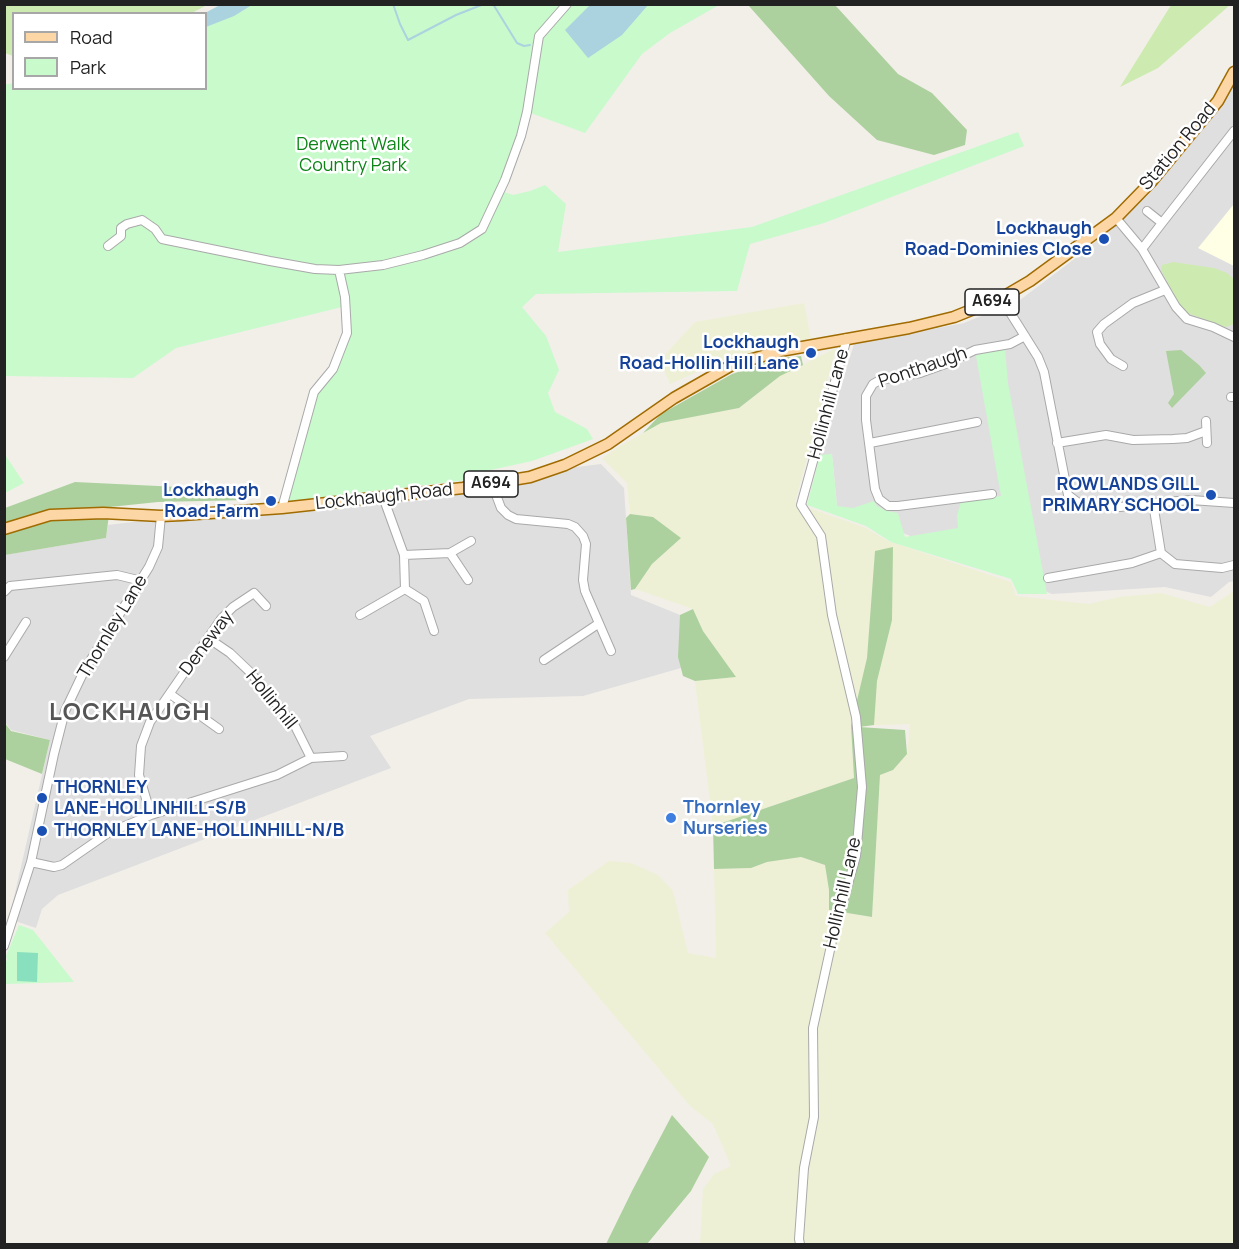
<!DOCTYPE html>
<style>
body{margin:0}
#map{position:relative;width:1239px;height:1249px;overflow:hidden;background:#f2efe9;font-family:Manrope,sans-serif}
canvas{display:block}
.frame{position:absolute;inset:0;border:6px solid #222;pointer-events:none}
.legend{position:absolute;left:12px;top:12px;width:195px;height:78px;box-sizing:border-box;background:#fff;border:2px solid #a7a7a7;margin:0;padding:8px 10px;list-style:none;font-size:18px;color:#222}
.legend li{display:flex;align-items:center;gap:12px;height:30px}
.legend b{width:30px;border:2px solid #a7a7a7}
</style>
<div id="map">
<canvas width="1239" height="1249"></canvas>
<div class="frame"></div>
<ul class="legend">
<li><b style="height:8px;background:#fcd6a4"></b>Road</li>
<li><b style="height:16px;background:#c8facc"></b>Park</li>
</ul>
</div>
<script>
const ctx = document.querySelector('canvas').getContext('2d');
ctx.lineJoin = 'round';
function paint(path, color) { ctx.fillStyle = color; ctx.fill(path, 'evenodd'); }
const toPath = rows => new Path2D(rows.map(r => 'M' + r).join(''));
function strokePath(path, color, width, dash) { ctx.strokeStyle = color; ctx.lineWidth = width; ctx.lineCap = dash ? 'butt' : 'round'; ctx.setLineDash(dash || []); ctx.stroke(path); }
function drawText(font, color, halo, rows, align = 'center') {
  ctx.font = font + ' Manrope,sans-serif'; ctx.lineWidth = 5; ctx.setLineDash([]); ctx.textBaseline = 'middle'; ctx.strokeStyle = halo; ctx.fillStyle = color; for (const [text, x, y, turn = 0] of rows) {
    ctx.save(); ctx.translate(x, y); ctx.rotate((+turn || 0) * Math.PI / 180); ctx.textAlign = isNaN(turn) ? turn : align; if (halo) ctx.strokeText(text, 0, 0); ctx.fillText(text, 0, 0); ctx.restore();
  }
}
paint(toPath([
 [1234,83,1234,581,1229,582,1211,597,1165,587,1052,594,837,506,832,455,820,455,854,344,964,323,1020,300,1085,251,1147,196,1204,128],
 [601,464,624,488,631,595,680,615,688,666,583,696,469,699,370,736,391,768,58,895,42,909,36,928,9,919,50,740,11,730,5,722,4,555,106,538,108,525]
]), '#e0dfdf');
paint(toPath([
 [1234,204,1234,266,1198,248]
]), '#ffffe5');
paint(toPath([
 [804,303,811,338,729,358,670,384,660,360,695,322],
 [836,348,795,503,866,528,888,541,1011,582,1016,596,1089,604,1119,597,1161,593,1210,607,1234,591,1234,1244,700,1244,703,1189,714,1174,731,1166,713,1124,690,1106,545,933,569,912,568,890,609,861,631,863,658,875,673,891,688,953,716,958,714,869,751,868,767,862,801,857,825,865,829,890,829,910,872,917,880,775,893,770,907,754,910,724,851,726,854,778,713,826,695,681,735,677,703,631,693,609,635,589,652,564,680,538,653,517,630,514,627,483,602,458,620,446,661,423,739,408,780,376]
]), '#eef0d5');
paint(toPath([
 [5,4,207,4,207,5,190,14,14,14,13,56,5,53],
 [1171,5,1230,5,1158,68,1120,87],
 [1173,262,1214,268,1227,273,1234,279,1234,324,1226,327,1190,314,1182,309,1161,270,1162,265]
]), '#cdebb0');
paint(toPath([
 [748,5,835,5,898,74,932,93,967,130,965,145,934,155,877,140,829,96],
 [1181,350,1199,365,1206,373,1172,408,1168,403,1174,394,1166,351],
 [801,356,803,365,780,376,739,408,661,423,643,433,661,414,732,374,781,358],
 [75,482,241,490,246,500,158,502,110,507,106,538,5,555,5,508],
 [630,514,653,517,681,538,652,564,635,589,631,590,626,518],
 [893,547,892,620,877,681,874,725,859,727,905,730,907,754,893,770,880,775,872,917,829,910,829,890,825,865,801,857,767,862,751,868,714,869,713,826,854,778,851,726,867,658,875,551],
 [693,609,703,631,736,677,695,681,683,676,678,657,680,615],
 [4,722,11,731,50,740,42,774,5,759],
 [672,1115,709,1157,691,1191,647,1244,606,1244,632,1191]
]), '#add19e');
paint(toPath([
 [252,5,719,5,670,33,642,54,585,133,528,112,501,191,513,195,530,191,545,185,566,204,558,252,752,227,1018,132,1024,146,824,223,750,244,737,291,536,294,522,307,546,336,559,370,548,393,555,412,587,429,593,439,532,461,477,473,483,478,284,502,314,392,333,369,347,333,346,306,176,348,133,378,5,376,4,85,13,83,14,88,206,88,206,27,242,11],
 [1005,349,1008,383,1047,594,1018,594,1011,579,891,542,866,526,807,505,820,455,832,454,837,506,853,508,874,501,877,506,887,511,898,513,905,537,958,528,957,515,961,502,1001,496,976,356,990,350],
 [4,453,24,483,5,493,4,493],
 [19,925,33,930,74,982,5,984,4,964,7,960,6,956]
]), '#c8facc');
paint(toPath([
 [17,952,38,953,37,982,17,981]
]), '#88e0be');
paint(toPath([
 [591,4,648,4,648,5,622,35,588,58,565,30],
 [220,5,220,4,252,5,234,16,206,27,205,13]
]), '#aad3df');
strokePath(toPath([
 [393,4,400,24,408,40,456,15,484,4],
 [493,4,517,43,524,46,530,45]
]), '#aad3df', 2);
const minor = toPath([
 [1147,211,1162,223,1234,131],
 [1116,218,1142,249,1176,307,1187,319,1213,327,1234,337],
 [108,246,121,236,121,228,127,224,142,220,155,229,162,239,270,261,315,269,339,270],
 [1142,249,1162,223],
 [1001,298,1038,357,1044,372,1068,495,1080,504,1089,506,1120,507,1153,503,1161,553,1175,564,1222,568,1234,565],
 [1123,366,1111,359,1100,344,1097,332,1104,324,1133,303,1165,290],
 [1231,397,1234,397],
 [1206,421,1207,443],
 [870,443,977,422],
 [1057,443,1106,435,1133,440,1173,439,1187,438,1206,431],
 [492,484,501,508,508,515,516,519,568,524,575,527,583,536,586,544,583,580,585,591,611,651],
 [992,494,898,506,888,506,879,499,875,489,866,420,866,396,873,384,880,380,920,373,948,363,975,350,1010,344,1025,336],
 [383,497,404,555,450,553,468,580],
 [1153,503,1191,500,1234,503],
 [282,508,314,392,333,369,347,333,345,297,339,270,383,265,423,255,460,243,482,229,505,180,521,136,527,112,539,36,567,4],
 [450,553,471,541],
 [1048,578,1132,563,1161,553],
 [405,589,424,601,434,631],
 [4,592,10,586,117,575,142,581],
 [360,615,405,589,404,555],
 [4,657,26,622],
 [544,660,598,624],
 [170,694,219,729],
 [311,758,343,756],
 [151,815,139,775,141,746,150,722,221,619,233,607,254,593,266,606],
 [31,862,54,867,62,865,108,833,151,815,277,775,311,758,295,726,250,672,230,653,208,638],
 [4,946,31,862,54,754,65,711,85,669,149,567,158,547,161,516],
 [800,1244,799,1239,804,1168,814,1117,813,1028,832,941,856,856,862,787,856,717,832,615,821,536,801,505,847,338]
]);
const major = toPath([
 [4,529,50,515,103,513,161,516,182,515,282,508,463,488,530,477,565,465,608,444,674,398,732,365,780,351,909,328,954,317,1001,298,1030,281,1116,218,1151,182,1218,101,1234,72]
]);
strokePath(minor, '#a9a9a9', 10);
strokePath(major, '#a06b00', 13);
strokePath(minor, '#fff', 8);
strokePath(major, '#fcd6a4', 10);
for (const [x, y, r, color] of [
 [1104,239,6,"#1a4fb4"],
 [811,353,6,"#1a4fb4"],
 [1211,495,6,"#1a4fb4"],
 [271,501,6,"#1a4fb4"],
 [42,798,6,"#1a4fb4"],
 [671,818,6,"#3f7fe0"],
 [42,831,6,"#1a4fb4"]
]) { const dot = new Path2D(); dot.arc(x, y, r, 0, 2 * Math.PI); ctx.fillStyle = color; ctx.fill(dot); strokePath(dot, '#fff', 2); }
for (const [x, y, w] of [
 [992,302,54],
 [491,484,54]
]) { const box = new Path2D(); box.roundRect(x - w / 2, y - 13, w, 26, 4.5); ctx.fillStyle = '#fff'; ctx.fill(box); strokePath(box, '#222', 1.5); }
drawText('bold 16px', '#222', null, [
 ["A694",992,302],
 ["A694",491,484]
]);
drawText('18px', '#0c8416', '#fff', [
 ["Derwent Walk",353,145],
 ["Country Park",353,166]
]);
drawText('18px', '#222', '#fff', [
 ["Station Road",1178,147,-50],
 ["Ponthaugh",923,368,-19],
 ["Hollinhill Lane",829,404,-75],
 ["Lockhaugh Road",384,497,-6],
 ["Thornley Lane",113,627,-59],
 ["Deneway",207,643,-53],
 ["Hollinhill",271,700,51],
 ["Hollinhill Lane",843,893,-77]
]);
drawText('bold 18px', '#164399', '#fff', [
 ["Lockhaugh",1092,229],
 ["Road-Dominies Close",1092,250],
 ["Lockhaugh",799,343],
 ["Road-Hollin Hill Lane",799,364],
 ["ROWLANDS GILL",1199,485],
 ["PRIMARY SCHOOL",1199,506],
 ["Lockhaugh",259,491],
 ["Road-Farm",259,512],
 ["THORNLEY",54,788,"left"],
 ["LANE-HOLLINHILL-S/B",54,809,"left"],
 ["THORNLEY LANE-HOLLINHILL-N/B",54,831,"left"]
], 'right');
drawText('bold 18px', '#366cbe', '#fff', [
 ["Thornley",683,808],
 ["Nurseries",683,829]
], 'left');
ctx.letterSpacing = '1.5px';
drawText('bold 24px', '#555', '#fff', [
 ["LOCKHAUGH",130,713]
]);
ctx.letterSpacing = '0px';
</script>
